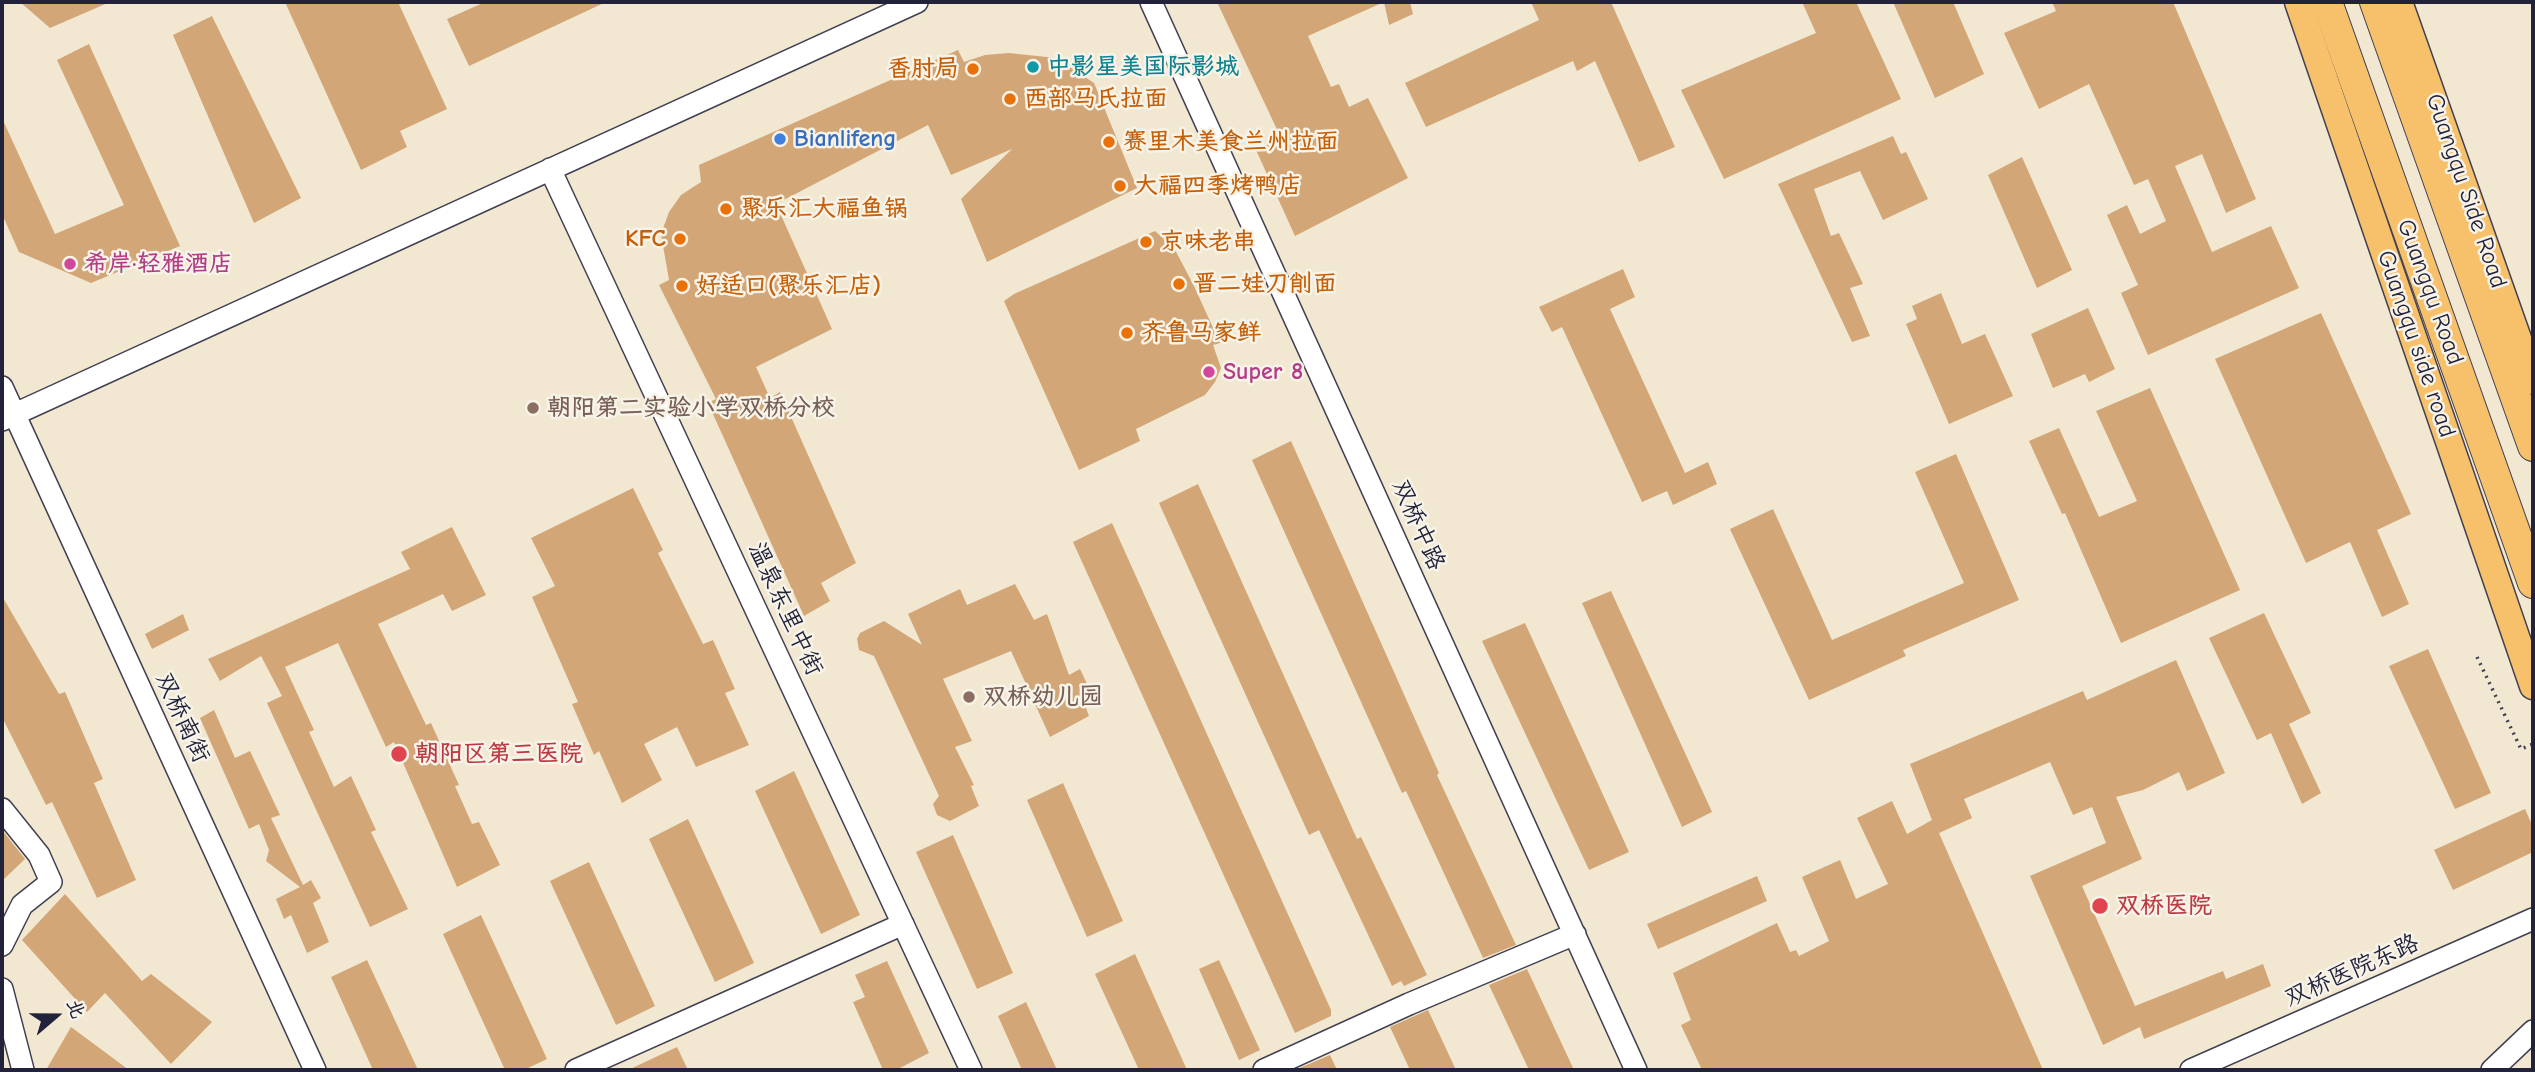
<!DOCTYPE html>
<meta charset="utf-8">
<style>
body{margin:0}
#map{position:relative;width:2535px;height:1072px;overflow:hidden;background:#f2e8d2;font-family:"Comic Neue","LXGW WenKai TC",sans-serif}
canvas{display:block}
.frame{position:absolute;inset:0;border:4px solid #22223b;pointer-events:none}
.north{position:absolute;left:21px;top:981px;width:70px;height:70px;-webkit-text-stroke:5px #f7f3e8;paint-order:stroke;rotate:70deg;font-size:19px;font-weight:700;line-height:28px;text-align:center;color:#22223b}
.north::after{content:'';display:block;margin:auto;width:24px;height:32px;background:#22223b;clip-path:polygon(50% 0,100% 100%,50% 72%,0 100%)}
</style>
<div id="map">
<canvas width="2535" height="1072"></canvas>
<div class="frame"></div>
<div class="north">北</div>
</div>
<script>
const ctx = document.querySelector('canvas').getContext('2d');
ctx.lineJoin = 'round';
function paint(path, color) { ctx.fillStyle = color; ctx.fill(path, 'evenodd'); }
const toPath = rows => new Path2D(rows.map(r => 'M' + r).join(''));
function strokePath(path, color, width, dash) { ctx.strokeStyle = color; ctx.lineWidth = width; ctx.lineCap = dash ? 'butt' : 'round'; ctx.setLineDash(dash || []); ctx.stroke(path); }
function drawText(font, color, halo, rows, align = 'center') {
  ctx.font = font + ' "Comic Neue","LXGW WenKai TC",sans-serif'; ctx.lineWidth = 5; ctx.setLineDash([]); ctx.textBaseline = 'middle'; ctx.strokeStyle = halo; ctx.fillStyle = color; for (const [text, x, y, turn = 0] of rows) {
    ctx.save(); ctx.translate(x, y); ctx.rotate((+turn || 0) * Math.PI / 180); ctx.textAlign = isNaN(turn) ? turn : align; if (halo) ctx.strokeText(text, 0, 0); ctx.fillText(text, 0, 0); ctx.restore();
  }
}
paint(toPath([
 [20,2,110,2,50,28],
 [285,2,398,2,447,109,400,131,407,147,361,170],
 [485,2,606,2,469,66,447,19],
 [1217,2,1384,2,1308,36,1331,87,1339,84,1349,107,1368,98,1408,178,1295,236,1256,150,1281,138],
 [1384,2,1410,2,1413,14,1389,25],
 [1531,2,1611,2,1675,147,1639,162,1595,61,1577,71,1573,61,1426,127,1405,83,1539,20],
 [1802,2,1856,2,1901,99,1724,179,1681,90,1816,33],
 [1893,2,1953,2,1984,74,1935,98],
 [2052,2,2173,2,2256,199,2226,213,2202,154,2175,166,2212,252,2271,226,2299,288,2148,355,2121,293,2138,285,2107,215,2127,205,2140,234,2166,221,2148,179,2134,185,2089,84,2039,109,2004,33,2056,11],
 [212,16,301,198,254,223,173,35],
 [89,44,180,246,91,283,19,252,2,214,2,118,55,234,124,205,57,60],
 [958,50,964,62,985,55,1009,53,1056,58,1094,83,1137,188,987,262,961,199,1012,149,951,175,928,125,776,204,832,329,756,367,770,398,780,392,856,563,821,583,830,601,804,616,708,403,716,399,659,285,669,280,661,234,669,212,681,195,701,182,699,165],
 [1893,136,1901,154,1906,152,1928,199,1883,220,1860,171,1814,189,1831,236,1839,233,1863,284,1850,288,1870,336,1852,342,1778,184],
 [2022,157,2072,270,2037,288,1988,175],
 [1155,231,1174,248,1194,286,1220,343,1213,345,1221,368,1215,382,1205,395,1136,429,1140,441,1079,470,1004,301,1014,294],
 [1623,269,1635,297,1610,309,1685,473,1708,462,1717,484,1673,505,1667,491,1642,502,1562,327,1552,332,1539,307],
 [1941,293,1962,344,1985,334,2013,396,1949,424,1906,324,1917,319,1912,306],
 [2088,308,2115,369,2089,382,2085,374,2053,388,2031,334],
 [2321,313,2411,514,2377,530,2409,604,2382,617,2350,542,2306,563,2215,359],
 [2150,388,2240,590,2121,643,2065,513,2062,514,2029,441,2059,428,2099,517,2137,501,2096,411],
 [1291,441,1439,773,1437,775,1516,945,1483,958,1406,791,1402,793,1252,460],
 [1956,454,2019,600,1903,650,1906,656,1809,700,1730,529,1773,509,1832,640,1964,583,1915,472],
 [1198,484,1357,839,1361,837,1427,975,1404,986,1401,981,1392,986,1319,830,1309,835,1159,503],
 [633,488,663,550,658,553,703,644,713,640,735,689,725,693,749,745,696,767,677,727,644,744,662,780,622,803,599,751,594,755,572,704,578,702,532,597,555,586,531,538],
 [1112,523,1331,1010,1331,1016,1295,1033,1073,542],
 [452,527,486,595,452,611,443,594,378,624,426,725,431,723,459,785,455,786,472,824,479,822,500,865,457,887,394,742,386,747,338,643,285,667,314,730,309,732,334,787,351,776,376,830,371,832,408,909,370,927,267,703,282,696,261,656,220,681,208,659,410,569,401,552],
 [1015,584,1034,620,1047,614,1069,675,1080,669,1088,686,1080,692,1089,716,1050,737,1011,651,943,679,972,741,955,747,974,785,971,786,979,806,950,821,937,815,933,804,939,796,874,656,859,650,857,639,860,633,884,621,922,645,908,614,960,589,967,605],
 [1611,591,1712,812,1682,827,1582,603],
 [2,596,59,694,65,692,103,779,94,783,136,880,97,898,52,802,46,805,2,717],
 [2264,613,2311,713,2289,724,2321,793,2302,804,2271,733,2257,740,2209,638],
 [183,614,189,630,152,649,145,634],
 [1525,623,1629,852,1589,870,1482,641],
 [2428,649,2491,793,2455,809,2389,666],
 [2176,660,2225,773,2187,791,2179,772,2143,790,2116,797,2142,859,2082,886,2135,1006,2223,971,2226,979,2263,964,2271,986,2144,1039,2140,1027,2103,1045,2030,876,2106,843,2092,807,2073,815,2050,762,1964,799,1972,818,1939,833,2043,1070,1702,1070,1681,1025,1691,1020,1673,973,1777,923,1790,952,1796,950,1799,956,1829,941,1802,877,1840,860,1856,899,1888,884,1857,818,1892,801,1907,834,1932,820,1910,764,2083,691,2087,700],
 [214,710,235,758,250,751,280,815,271,818,303,885,311,880,321,898,313,903,329,942,307,953,291,915,284,919,276,899,300,887,266,861,269,850,259,824,249,829,200,718],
 [794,771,860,915,821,934,755,791],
 [1063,783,1123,921,1087,937,1027,800],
 [2525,809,2533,827,2533,852,2453,890,2434,850],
 [688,819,754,963,715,982,649,839],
 [2,830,25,859,2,881],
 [953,835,1013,973,977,989,916,852],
 [589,862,655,1006,616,1025,550,881],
 [1757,876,1767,901,1658,949,1647,924],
 [65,894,142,981,151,974,212,1022,171,1064,105,993,87,1012,22,940],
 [481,915,547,1059,524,1070,505,1070,443,934],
 [1135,954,1187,1070,1139,1070,1095,974],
 [367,960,418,1070,373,1070,331,977],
 [1219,960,1260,1050,1239,1060,1199,969],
 [887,961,929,1053,896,1070,883,1070,853,1002,865,997,855,975],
 [1527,969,1574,1070,1529,1070,1489,985],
 [1026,1002,1057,1070,1022,1070,998,1016],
 [1428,1010,1456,1070,1410,1070,1390,1027],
 [71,1027,129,1070,46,1070],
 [677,1047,688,1070,628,1070],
 [1330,1055,1337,1070,1295,1070]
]), '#d2a676');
const minor = toPath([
 [1151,2,1636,1070],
 [550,169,971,1070],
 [2,387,315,1070],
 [2,420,917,2],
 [2,809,39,855,51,882,22,905,2,945],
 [2,989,23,1070],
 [576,1070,903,924],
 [1264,1070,1409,1004,1575,934],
 [2191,1070,2533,919],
 [2492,1070,2533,1031]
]);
const major = toPath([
 [2298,2,2533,686],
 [2399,2,2533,381]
]);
const highway = toPath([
 [2327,2,2533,583],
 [2375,2,2533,446]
]);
strokePath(minor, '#414052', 24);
strokePath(major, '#414052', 29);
strokePath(highway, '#414052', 32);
strokePath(toPath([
 [2477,657,2521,749,2533,744]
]), '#414052', 3.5, [2, 5]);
strokePath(minor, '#fff', 21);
strokePath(major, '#f7c06b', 26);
strokePath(highway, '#f7c06b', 30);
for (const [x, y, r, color] of [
 [1033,67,7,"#0f9aa8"],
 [973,69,7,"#e8710a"],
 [1010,99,7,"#e8710a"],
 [780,139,7,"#3f7fe0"],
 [1109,142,7,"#e8710a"],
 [1120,186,7,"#e8710a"],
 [726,209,7,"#e8710a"],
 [680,239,7,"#e8710a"],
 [1146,242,7,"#e8710a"],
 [70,264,7,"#d1479c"],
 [1179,284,7,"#e8710a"],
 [682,286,7,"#e8710a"],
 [1127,333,7,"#e8710a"],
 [1209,372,7,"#d1479c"],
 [533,408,7,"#8d6e63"],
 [969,697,7,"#8d6e63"],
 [399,754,9,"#e0444e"],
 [2100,906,9,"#e0444e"]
]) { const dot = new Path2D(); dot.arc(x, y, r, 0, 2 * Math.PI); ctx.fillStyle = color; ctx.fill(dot); strokePath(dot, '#f7f3e8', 2.5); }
drawText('bold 24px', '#0d838f', '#f7f3e8', [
 ["中影星美国际影城",1047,67]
], 'left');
drawText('bold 24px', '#c56008', '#f7f3e8', [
 ["香肘局",959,69,"right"],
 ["西部马氏拉面",1024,99],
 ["赛里木美食兰州拉面",1123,142],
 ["大福四季烤鸭店",1134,186],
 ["聚乐汇大福鱼锅",740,209],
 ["KFC",666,239,"right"],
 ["京味老串",1160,242],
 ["晋二娃刀削面",1193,284],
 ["好适口(聚乐汇店)",696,286],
 ["齐鲁马家鲜",1141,333]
], 'left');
drawText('bold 24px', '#366cbe', '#f7f3e8', [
 ["Bianlifeng",794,139]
], 'left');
drawText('24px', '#22223b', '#f7f3e8', [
 ["Guangqu Side Road",2466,191,71],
 ["Guangqu Road",2430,292,70],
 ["Guangqu side road",2416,344,71],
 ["双桥中路",1418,525,66],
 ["温泉东里中街",785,609,65],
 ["双桥南街",182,718,65],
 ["双桥医院东路",2352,971,-24]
]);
drawText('bold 24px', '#b23c85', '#f7f3e8', [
 ["希岸·轻雅酒店",84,264],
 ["Super 8",1223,372]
], 'left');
drawText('bold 24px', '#785e54', '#f7f3e8', [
 ["朝阳第二实验小学双桥分校",547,408],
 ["双桥幼儿园",983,697]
], 'left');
drawText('bold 24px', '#be3a42', '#f7f3e8', [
 ["朝阳区第三医院",415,754],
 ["双桥医院",2116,906]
], 'left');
</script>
